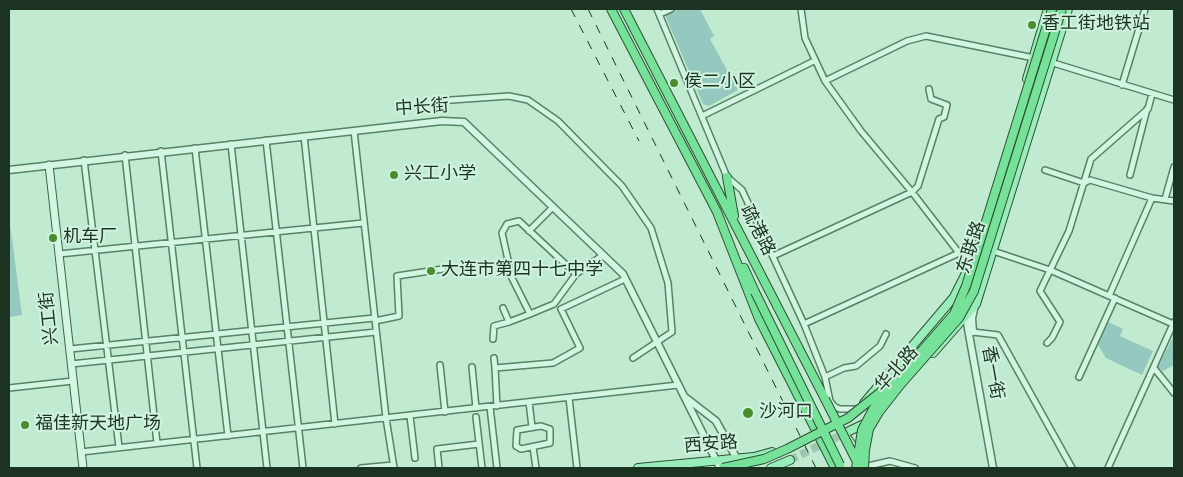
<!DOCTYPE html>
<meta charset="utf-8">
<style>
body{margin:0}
#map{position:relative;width:1183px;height:477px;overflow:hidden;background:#c0ebd1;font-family:Spectral,serif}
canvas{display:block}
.frame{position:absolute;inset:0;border:10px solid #1c3321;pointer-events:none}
</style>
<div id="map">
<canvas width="1183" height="477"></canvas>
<div class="frame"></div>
</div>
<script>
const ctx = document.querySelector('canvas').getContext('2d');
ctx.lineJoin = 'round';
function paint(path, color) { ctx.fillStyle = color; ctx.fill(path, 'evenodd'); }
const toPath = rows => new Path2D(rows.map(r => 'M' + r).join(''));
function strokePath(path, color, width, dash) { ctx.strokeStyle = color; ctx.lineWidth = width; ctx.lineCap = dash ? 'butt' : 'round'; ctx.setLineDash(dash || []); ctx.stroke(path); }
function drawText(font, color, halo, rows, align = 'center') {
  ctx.font = font + ' Spectral,"Noto Sans SC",serif'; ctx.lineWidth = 4; ctx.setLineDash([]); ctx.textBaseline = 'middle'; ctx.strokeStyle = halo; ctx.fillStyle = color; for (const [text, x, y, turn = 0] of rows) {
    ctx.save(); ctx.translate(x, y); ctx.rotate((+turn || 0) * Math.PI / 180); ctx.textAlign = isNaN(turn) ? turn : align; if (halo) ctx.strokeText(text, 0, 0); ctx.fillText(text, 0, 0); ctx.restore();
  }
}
paint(toPath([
 [678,9,700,9,714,36,710,39,738,90,709,106,703,104,665,15],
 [9,216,22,315,9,317],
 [1108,322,1123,329,1120,336,1153,351,1142,375,1106,358,1098,345],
 [1174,335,1174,365,1163,371,1158,367]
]), '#95c8bf');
strokePath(toPath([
 [790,460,845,433]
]), '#9fc6ae', 8, [8, 4]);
const minor = toPath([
 [657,9,727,177,742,190,804,324,825,377,830,401,835,407,840,409,858,409],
 [801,9,805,38,825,81,861,131,912,192,959,253,977,259],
 [660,14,671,9],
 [1050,62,1174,100],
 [825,81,907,41,926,36,1034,58],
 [1122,85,1145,9],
 [437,101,509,96,528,100,558,121,622,186,651,228,668,283,672,332,633,358],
 [702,116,814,61],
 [354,131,386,418,394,468],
 [304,136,335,424],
 [266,140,303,468],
 [231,144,267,468],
 [195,148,228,436],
 [161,151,197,468],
 [125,155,157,443],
 [84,160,119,447],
 [1045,170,1084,183,1090,180,1152,198,1174,201],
 [1130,175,1147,109],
 [1165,199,1174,167],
 [529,231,553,207],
 [993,251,1050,270,1173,324],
 [59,254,363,223],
 [773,256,912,192,918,186,939,119,944,117,947,105,931,99,929,89],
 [576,274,603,255],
 [1109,296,1152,198],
 [503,308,509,322,530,314,554,304,576,274,519,221,507,224,502,233,512,278,530,314],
 [375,321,399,316,397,276,443,269],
 [804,324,959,253],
 [973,332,998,335,1072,468],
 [493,339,494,326,509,322],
 [1047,343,1052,338,1060,322,1040,291,1069,231,1091,159,1148,109,1152,94],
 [70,349,374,318],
 [494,358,495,368],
 [71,364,376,332],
 [440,365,445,412],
 [472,367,476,408],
 [1154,368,1174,393],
 [825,377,844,368,856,366,880,346,886,334],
 [1079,377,1115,298],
 [9,388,73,381],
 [569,398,577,468],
 [529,402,532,427],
 [497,406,495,368,553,363,580,348,561,309,625,279],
 [490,407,497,468],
 [410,416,415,458],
 [476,417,482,468],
 [541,426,550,429,550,443,521,449,516,446,517,430,541,426],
 [847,436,859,453],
 [533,447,536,468],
 [81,452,678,385],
 [868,466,890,461,915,468],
 [361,468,393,465],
 [439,468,437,449,479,444],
 [1108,468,1174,322]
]);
const tertiary = toPath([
 [9,170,442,121,464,122,623,274,720,468],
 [965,312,993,468],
 [973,332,972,318,975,305],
 [685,397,716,421,742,468]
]);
const secondary = toPath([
 [49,165,83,468]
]);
const primary = toPath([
 [1027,79,1048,9],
 [933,353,976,304,1068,9],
 [864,403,954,297,967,271],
 [845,433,868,422],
 [638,468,754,457,772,452],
 [771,468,790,460]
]);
const trunk = toPath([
 [611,9,717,212,759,319,835,468],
 [624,9,825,399],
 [727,177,734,216],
 [744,268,755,292]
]);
strokePath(minor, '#598263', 8);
strokePath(tertiary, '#598263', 9);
strokePath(secondary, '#3c6445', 9);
strokePath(primary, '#2d5033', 10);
strokePath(trunk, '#2d5033', 10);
strokePath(minor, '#d2f6e1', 5);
strokePath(tertiary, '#d2f6e1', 6);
strokePath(secondary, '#d2f6e1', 7);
strokePath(primary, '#99edba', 8);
strokePath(trunk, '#76e299', 8);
strokePath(toPath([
 [571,9,639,141],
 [588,9,816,468]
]), '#1c3321', 1, [9, 9]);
const trunkBridge = toPath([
 [755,292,840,465],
 [825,399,856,460],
 [723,468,764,459,787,449,848,418,883,390],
 [856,468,862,430,873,409,896,380,954,314,966,286,1052,9],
 [864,468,865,450,869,429,879,412,901,384,959,318,974,291,1062,9]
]);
strokePath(trunkBridge, '#2d5033', 10, []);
strokePath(trunkBridge, '#76e299', 8);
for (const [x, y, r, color] of [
 [1032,25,5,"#498d2d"],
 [674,83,5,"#498d2d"],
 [394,175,5,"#498d2d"],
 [53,238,5,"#498d2d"],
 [431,271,5,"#498d2d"],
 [748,413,6,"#498d2d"],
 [25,425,5,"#498d2d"]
]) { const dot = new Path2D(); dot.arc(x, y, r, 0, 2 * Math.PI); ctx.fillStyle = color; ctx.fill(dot); strokePath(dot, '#cff3de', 2); }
drawText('18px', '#1c3321', '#cff3de', [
 ["香工街地铁站",1042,25],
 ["侯二小区",684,83],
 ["兴工小学",404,175],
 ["机车厂",63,238],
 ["大连市第四十七中学",441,271],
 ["沙河口",759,413],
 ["福佳新天地广场",35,425]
], 'left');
drawText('18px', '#1c3321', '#cff3de', [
 ["中长街",422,109,-4],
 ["疏港路",756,231,63],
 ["东联路",973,248,-72],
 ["兴工街",51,318,-96],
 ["华北路",898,370,-48],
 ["香一街",991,373,80],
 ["西安路",711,446,-5]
]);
</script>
